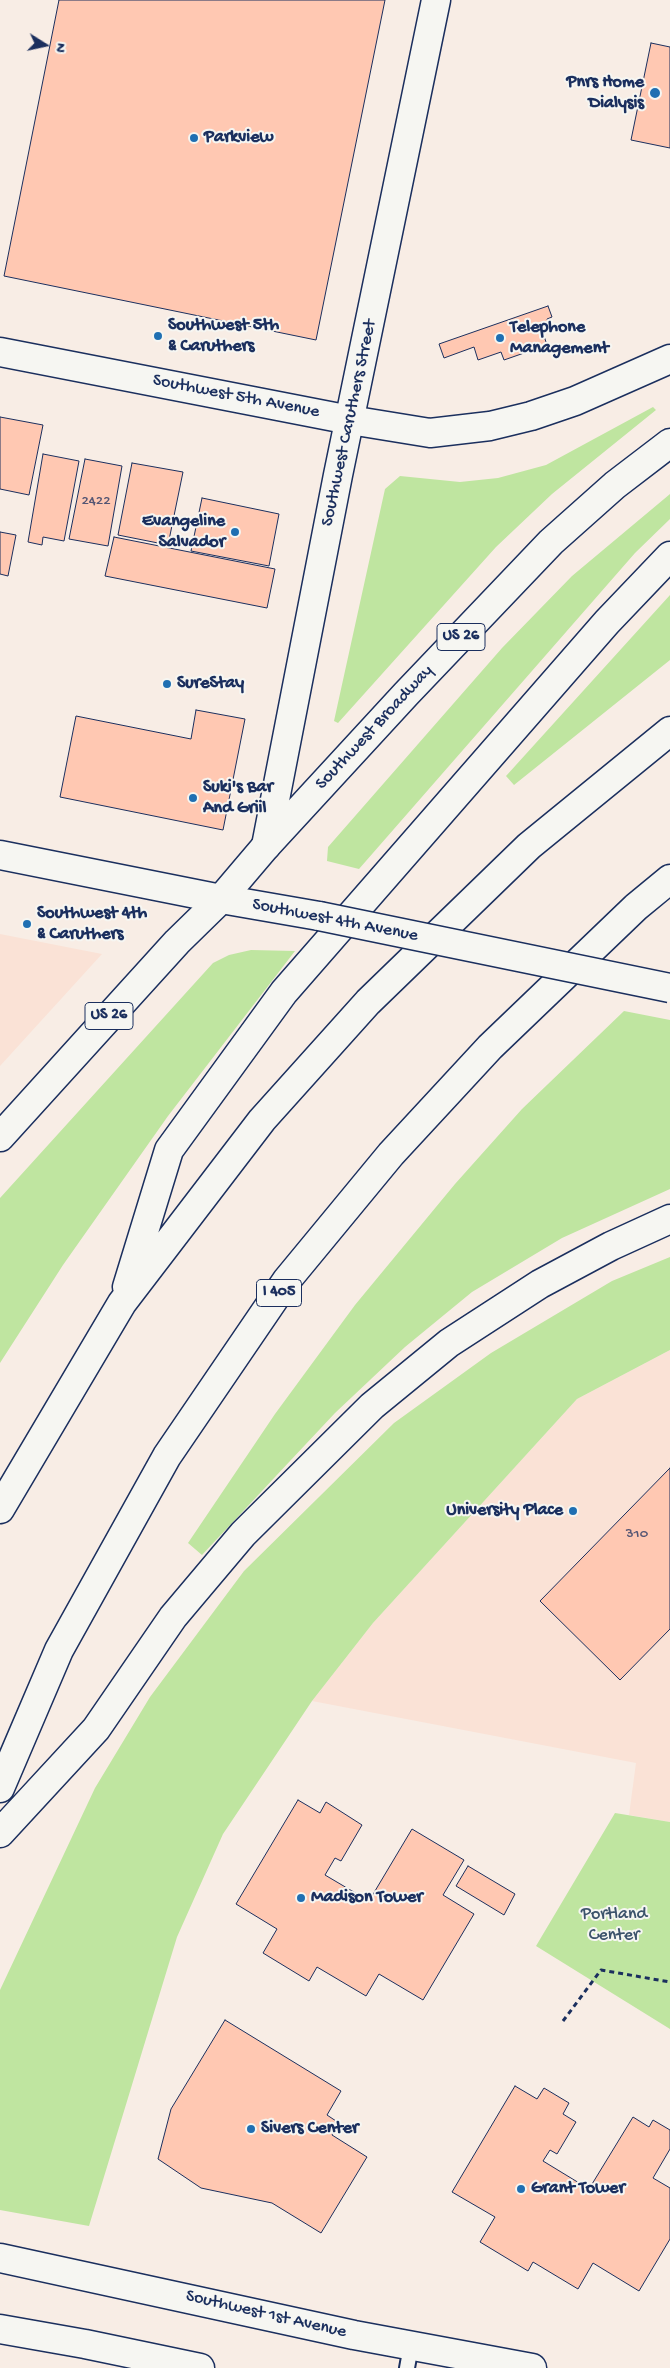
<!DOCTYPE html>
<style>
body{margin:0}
#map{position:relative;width:670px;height:2368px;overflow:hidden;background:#f8ede5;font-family:"Gochi Hand",sans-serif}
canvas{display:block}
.north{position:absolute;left:20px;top:20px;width:50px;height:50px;-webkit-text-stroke:4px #f6f6f2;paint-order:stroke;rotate:100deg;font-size:14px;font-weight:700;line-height:20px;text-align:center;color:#1b2f5e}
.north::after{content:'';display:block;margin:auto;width:18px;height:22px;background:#1b2f5e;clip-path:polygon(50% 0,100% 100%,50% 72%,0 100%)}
</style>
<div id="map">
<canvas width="670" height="2368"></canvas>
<div class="north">N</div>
</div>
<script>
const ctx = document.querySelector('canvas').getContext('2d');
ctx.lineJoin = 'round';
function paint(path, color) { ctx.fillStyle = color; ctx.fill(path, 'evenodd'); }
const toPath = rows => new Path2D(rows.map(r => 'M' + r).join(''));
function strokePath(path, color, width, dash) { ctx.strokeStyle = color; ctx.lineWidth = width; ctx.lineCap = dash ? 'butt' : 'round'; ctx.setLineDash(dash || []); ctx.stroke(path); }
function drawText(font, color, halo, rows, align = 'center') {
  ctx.font = font + ' "Gochi Hand",sans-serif'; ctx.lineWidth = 4; ctx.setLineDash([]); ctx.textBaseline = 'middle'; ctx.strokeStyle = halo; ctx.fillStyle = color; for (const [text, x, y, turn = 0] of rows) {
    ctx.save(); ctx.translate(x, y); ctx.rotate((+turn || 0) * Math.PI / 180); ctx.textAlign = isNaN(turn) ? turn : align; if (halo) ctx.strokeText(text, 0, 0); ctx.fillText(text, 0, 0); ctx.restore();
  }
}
paint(toPath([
 [0,934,102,954,0,1066],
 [670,1350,670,1822,629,1815,636,1763,312,1701,373,1623,577,1399]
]), '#fae2d6');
paint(toPath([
 [653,407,656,410,552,494,496,547,338,723,334,721,385,489,400,476,460,482,498,478,546,465],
 [670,494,670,519,635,553,359,869,327,861,328,847,502,648,572,576],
 [670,595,670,660,514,785,506,776],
 [251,950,295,951,168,1116,63,1265,0,1363,0,1198,213,963,229,955],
 [624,1011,670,1020,670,1189,562,1238,472,1292,405,1347,335,1413,202,1555,188,1543,275,1414,355,1305,455,1184,522,1109],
 [670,1257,670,1350,577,1399,373,1623,312,1701,223,1834,177,1937,89,2226,0,2210,0,1990,95,1788,150,1697,244,1571,394,1423,491,1353,612,1281],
 [615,1813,670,1822,670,2029,536,1946]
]), '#bfe5a0');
const building = toPath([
 [59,0,385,0,316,340,4,276,59,0],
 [651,43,670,47,670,148,631,140,651,43],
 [548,306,552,317,547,319,551,330,543,333,547,345,504,360,501,352,478,360,474,347,444,358,439,344,548,306],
 [0,417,43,425,29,495,0,489,0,417],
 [43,454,79,461,64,541,43,537,42,545,28,542,43,454],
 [85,459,122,466,108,546,69,539,85,459],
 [132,463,183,472,168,545,118,535,132,463],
 [202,498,279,514,269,566,191,551,202,498],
 [0,532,16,535,8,576,0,574,0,532],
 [114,537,275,569,267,608,105,576,114,537],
 [196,710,245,719,223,830,60,797,76,716,191,739,196,710],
 [670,1468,670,1629,620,1680,540,1601,670,1468],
 [298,1800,320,1813,326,1802,362,1825,341,1861,335,1858,325,1875,369,1901,412,1829,464,1860,443,1895,474,1914,423,2000,379,1974,366,1996,317,1967,309,1981,263,1953,277,1929,236,1904,298,1800],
 [468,1866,515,1894,504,1915,456,1886,468,1866],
 [225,2020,341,2091,327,2115,339,2123,332,2135,367,2157,321,2233,272,2203,201,2188,158,2159,171,2109,225,2020],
 [515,2086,537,2099,544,2088,569,2103,563,2114,576,2122,557,2154,550,2150,543,2161,589,2189,633,2117,649,2127,653,2120,670,2130,670,2149,653,2178,670,2188,670,2239,639,2291,593,2263,578,2289,533,2262,528,2271,480,2242,495,2217,452,2192,515,2086]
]);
paint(building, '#ffc8b2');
strokePath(building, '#1b2f5e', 1);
const service = toPath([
 [407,2368,411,2346]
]);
const tertiary = toPath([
 [0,2258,354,2335,532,2368],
 [0,2329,85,2344,200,2368]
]);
const secondary = toPath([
 [266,846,338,475,436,0],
 [221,899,319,916]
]);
const primary = toPath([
 [0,855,221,899]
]);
const trunk = toPath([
 [0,352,350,420,430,433,490,426,531,416,575,401,670,359],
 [0,1137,177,942,221,899,266,846,406,694,551,542,615,485,670,443]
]);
const motorway = toPath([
 [127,1287,169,1150,284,992,607,622,670,556],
 [0,1509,122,1303,262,1120,368,1002,529,846,670,731],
 [0,1788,59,1650,167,1456,287,1280,391,1154,490,1047,636,907,670,879],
 [0,1833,96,1729,173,1617,243,1534,372,1406,449,1343,540,1284,611,1246,670,1219]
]);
strokePath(service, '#1b2f5e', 18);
strokePath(tertiary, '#1b2f5e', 31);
strokePath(secondary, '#1b2f5e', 31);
strokePath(primary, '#1b2f5e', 31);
strokePath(trunk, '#1b2f5e', 31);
strokePath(motorway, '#1b2f5e', 31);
strokePath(toPath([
 [563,2021,601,1970,670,1982]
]), '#1b2f5e', 3, [5, 4]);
strokePath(service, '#f6f6f2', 14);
strokePath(tertiary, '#f6f6f2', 28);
strokePath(secondary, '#f6f6f2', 28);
strokePath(primary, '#f6f6f2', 28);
strokePath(trunk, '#f6f6f2', 28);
strokePath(motorway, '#f6f6f2', 28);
const secondaryBridge = toPath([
 [319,916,670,988]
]);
strokePath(secondaryBridge, '#1b2f5e', 31, []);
strokePath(secondaryBridge, '#f6f6f2', 28);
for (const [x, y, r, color] of [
 [655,93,6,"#1f6fb2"],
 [194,138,5,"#1f6fb2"],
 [158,336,5,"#1f6fb2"],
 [500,338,5,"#1f6fb2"],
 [235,532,5,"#1f6fb2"],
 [167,684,5,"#1f6fb2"],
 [193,798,5,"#1f6fb2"],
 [27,924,5,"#1f6fb2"],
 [573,1511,5,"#1f6fb2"],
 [301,1898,5,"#1f6fb2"],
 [251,2129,5,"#1f6fb2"],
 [521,2189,5,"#1f6fb2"]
]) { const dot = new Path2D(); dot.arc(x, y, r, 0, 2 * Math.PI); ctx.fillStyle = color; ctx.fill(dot); strokePath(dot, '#f6f6f2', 2); }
drawText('15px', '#545573', null, [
 ["2422",96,502],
 ["310",637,1535]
]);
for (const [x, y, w] of [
 [461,637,48],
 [109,1016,48],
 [279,1293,45]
]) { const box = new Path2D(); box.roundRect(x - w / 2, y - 13.5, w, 27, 4); ctx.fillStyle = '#f6f6f2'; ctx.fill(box); strokePath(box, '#1b2f5e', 1); }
drawText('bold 16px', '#1b2f5e', null, [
 ["US 26",461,637],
 ["US 26",109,1016],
 ["I 405",279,1293]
]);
drawText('bold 18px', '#1b2f5e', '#f6f6f2', [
 ["Pnrs Home",644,83,"right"],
 ["Dialysis",644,104,"right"],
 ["Parkview",204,138],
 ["Southwest 5th",168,326],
 ["& Caruthers",168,347],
 ["Telephone",510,328],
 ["Management",510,349],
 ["Evangeline",225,522,"right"],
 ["Salvador",225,543,"right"],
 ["SureStay",177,684],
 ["Suki's Bar",203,788],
 ["And Griil",203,809],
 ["Southwest 4th",37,914],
 ["& Caruthers",37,935],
 ["University Place",563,1511,"right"],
 ["Madison Tower",311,1898],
 ["Sivers Center",261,2129],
 ["Grant Tower",531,2189]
], 'left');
drawText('18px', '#1b2f5e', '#f6f6f2', [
 ["Southwest 5th Avenue",236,397,11],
 ["Southwest Caruthers Street",350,423,-78],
 ["Southwest Broadway",375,728,-47],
 ["Southwest 4th Avenue",335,921,11],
 ["Southwest 1st Avenue",266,2315,13]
]);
drawText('18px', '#3c536b', '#f6f6f2', [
 ["Portland",614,1915],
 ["Center",614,1936]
]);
</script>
